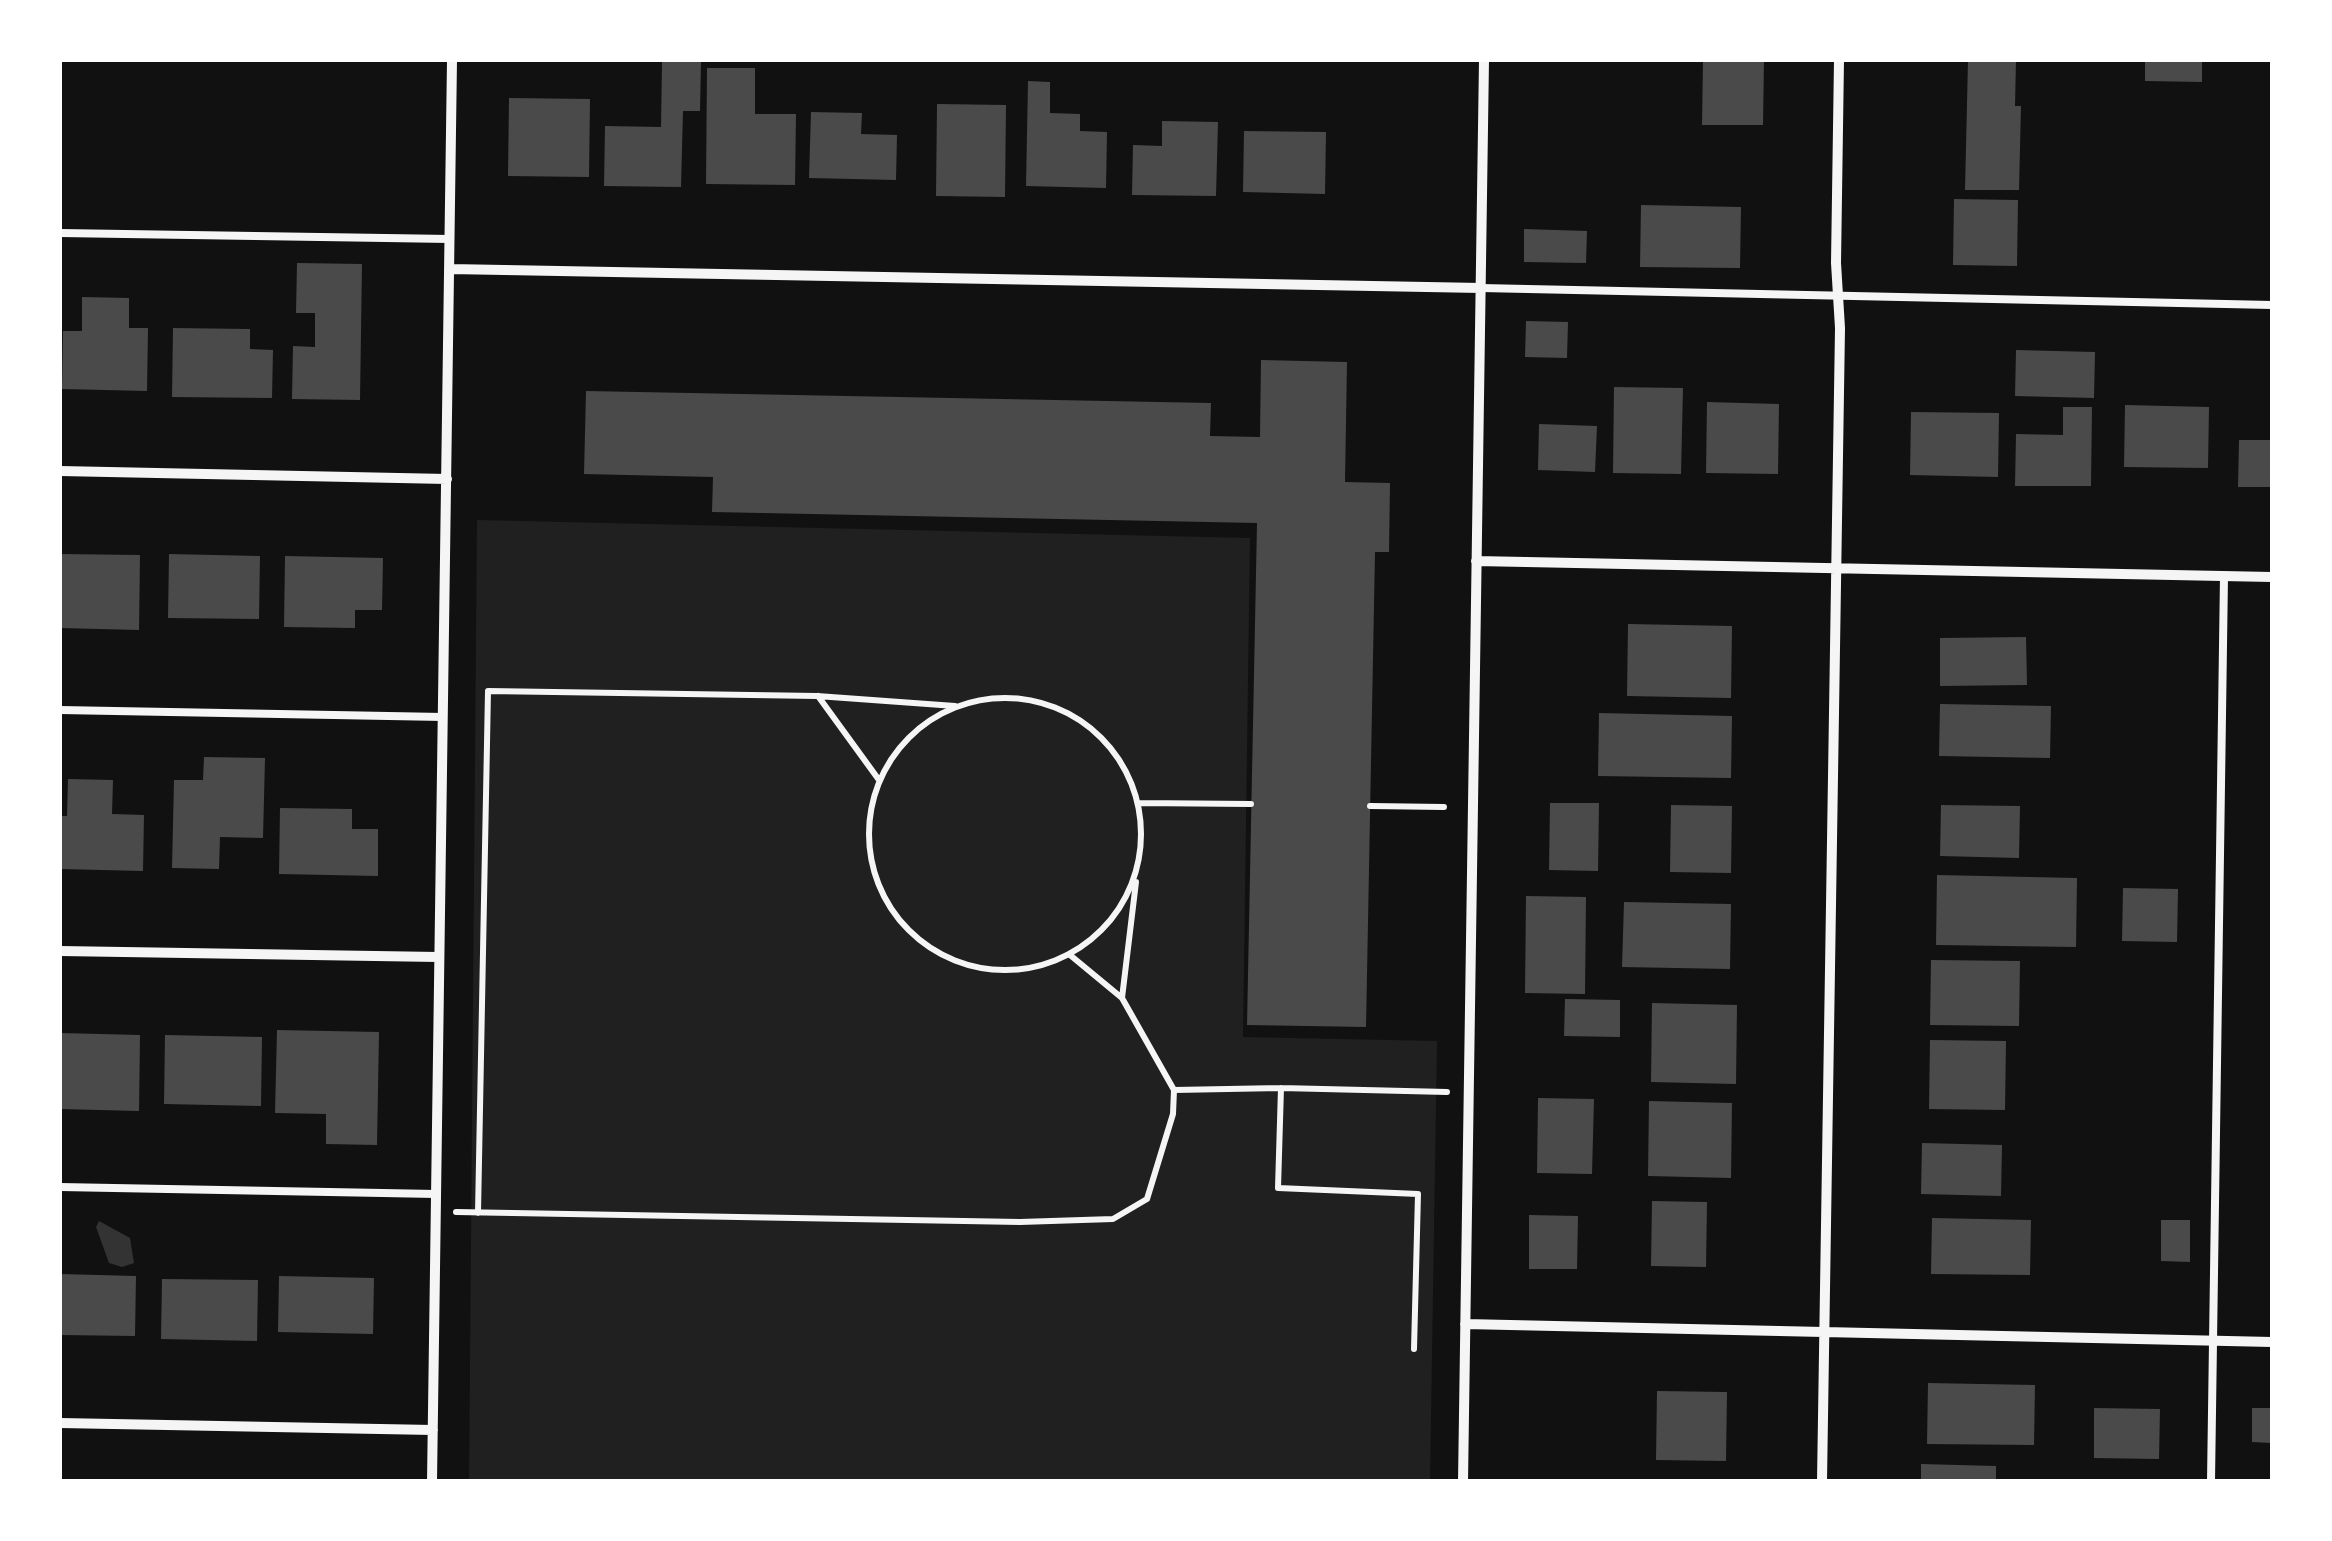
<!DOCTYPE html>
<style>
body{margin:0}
#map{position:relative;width:2332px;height:1541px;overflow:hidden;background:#111;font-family:"Fira Sans Condensed",sans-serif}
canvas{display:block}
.frame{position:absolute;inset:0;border:62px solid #fff;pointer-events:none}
</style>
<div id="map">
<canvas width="2332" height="1541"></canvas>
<div class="frame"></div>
</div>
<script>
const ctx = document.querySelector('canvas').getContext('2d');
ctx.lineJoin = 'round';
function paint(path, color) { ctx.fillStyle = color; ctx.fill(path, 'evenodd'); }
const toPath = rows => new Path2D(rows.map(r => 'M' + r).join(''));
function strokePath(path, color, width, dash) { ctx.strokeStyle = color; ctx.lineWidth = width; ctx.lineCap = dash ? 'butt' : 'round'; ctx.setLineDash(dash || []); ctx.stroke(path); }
paint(toPath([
 [477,520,1250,538,1243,1037,1437,1041,1430,1481,469,1481]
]), '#202020');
paint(toPath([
 [99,1221,130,1238,134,1263,122,1267,109,1263,96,1227]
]), '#333');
paint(toPath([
 [1703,60,1764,60,1763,125,1702,125],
 [1968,60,2016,60,2015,106,2021,106,2019,190,1965,190],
 [2145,60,2202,60,2202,82,2145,81],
 [662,62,701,62,700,111,683,111,681,187,604,186,605,126,661,127],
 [707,68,755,68,755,114,796,114,795,185,706,184],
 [1028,81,1050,82,1050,113,1080,114,1080,131,1107,132,1106,188,1026,186],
 [509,98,590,99,589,177,508,176],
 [937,104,1006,105,1005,197,936,196],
 [811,112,862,113,861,134,897,135,896,180,809,178],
 [1162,121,1218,122,1216,196,1132,195,1133,145,1162,146],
 [1244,131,1326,132,1325,194,1243,192],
 [1954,199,2018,200,2017,266,1953,265],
 [1641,205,1741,207,1740,268,1640,267],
 [1524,229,1587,231,1586,263,1524,262],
 [297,263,362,264,360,400,292,399,293,346,315,347,315,313,296,313],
 [82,297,129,298,129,328,148,328,147,391,62,389,63,331,82,331],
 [1526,321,1568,322,1567,358,1525,357],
 [173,328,250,329,250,349,273,350,272,398,172,397],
 [2016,350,2095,352,2094,398,2015,396],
 [1261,360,1347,362,1345,482,1390,483,1389,552,1375,552,1366,1027,1247,1025,1257,523,712,512,713,477,584,474,586,391,1211,403,1210,436,1260,437],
 [1614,387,1683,388,1681,474,1613,473],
 [1707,402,1779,404,1778,474,1706,473],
 [2125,405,2209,407,2208,468,2124,467],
 [2063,407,2092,407,2091,486,2015,486,2016,434,2063,435],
 [1911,412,1999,413,1998,477,1910,475],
 [1539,424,1597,426,1595,472,1538,470],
 [2239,440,2272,440,2272,487,2238,487],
 [60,554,140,555,139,630,60,628],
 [169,554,260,556,259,619,168,618],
 [285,556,383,558,382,610,355,610,355,628,284,627],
 [1628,624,1732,626,1731,698,1627,696],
 [2026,637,2027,685,1940,686,1940,638],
 [1940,704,2051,706,2050,758,1939,756],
 [1599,713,1732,716,1731,778,1598,776],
 [204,757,265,758,263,838,220,837,219,869,172,868,174,780,203,780],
 [68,779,113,780,112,814,144,815,143,871,60,869,60,816,67,816],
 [1550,803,1599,803,1598,871,1549,870],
 [1671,805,1732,806,1731,873,1670,872],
 [1941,805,2020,806,2019,858,1940,856],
 [280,808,352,809,352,829,378,829,378,876,279,874],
 [1937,875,2077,878,2076,947,1936,945],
 [2123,888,2178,889,2177,942,2122,941],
 [1526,896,1586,897,1585,994,1525,993],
 [1624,902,1731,904,1730,969,1622,967],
 [1931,960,2020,961,2019,1026,1930,1025],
 [1565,999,1620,1000,1620,1037,1564,1036],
 [1652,1003,1737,1005,1736,1084,1651,1082],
 [277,1030,379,1032,377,1145,326,1144,326,1114,275,1113],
 [60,1033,140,1035,139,1111,60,1109],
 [165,1035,262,1037,261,1106,164,1104],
 [1930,1040,2006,1041,2005,1110,1929,1109],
 [1538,1098,1594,1099,1592,1174,1537,1173],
 [1649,1101,1732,1103,1731,1178,1648,1176],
 [1922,1143,2002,1145,2001,1196,1921,1194],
 [1652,1201,1707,1202,1706,1267,1651,1266],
 [1529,1215,1578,1216,1577,1269,1529,1269],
 [1932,1218,2031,1220,2030,1275,1931,1274],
 [2161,1220,2190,1220,2190,1262,2161,1261],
 [60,1274,136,1276,135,1336,60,1335],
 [279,1276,374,1278,373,1334,278,1332],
 [162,1279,258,1280,257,1341,161,1339],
 [1928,1383,2035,1385,2034,1445,1927,1444],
 [1657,1391,1727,1392,1726,1461,1656,1460],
 [2094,1408,2160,1409,2159,1459,2094,1458],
 [2252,1408,2272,1408,2272,1443,2252,1442],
 [1921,1464,1996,1466,1996,1481,1921,1481]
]), '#4a4a4a');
strokePath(toPath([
 [818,696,879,780],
 '869 834a136 136 0 1 1 272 0a136 136 0 1 1-272 0Z',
 [1139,803,1251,804],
 [1370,806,1444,807],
 [1070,955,1122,998,1174,1090],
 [1122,998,1136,882],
 [1281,1088,1278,1188,1418,1194,1414,1349],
 [456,1212,1020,1222,1113,1219,1147,1199,1173,1114,1174,1090,1281,1088,1447,1092],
 [478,1213,488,691,817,696,955,706]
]), '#f5f5f5', 6);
strokePath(toPath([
 [60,233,450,239],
 [1481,288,2272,305],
 [60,710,443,717],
 [60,1187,436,1194],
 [2211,1481,2224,576]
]), '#f5f5f5', 8);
strokePath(toPath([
 [450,269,1481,288],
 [60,471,447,479],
 [1476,561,2272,577],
 [60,951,438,957],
 [1465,1324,2272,1342],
 [60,1423,433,1430],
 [432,1481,452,60],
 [1463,1481,1484,60],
 [1822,1481,1840,328,1836,263,1839,60]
]), '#f5f5f5', 10);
</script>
